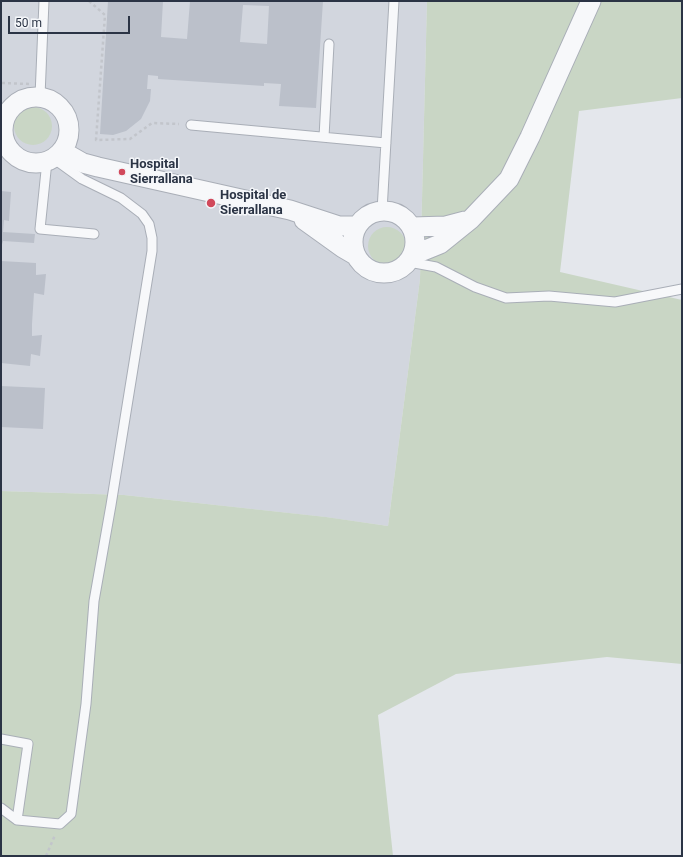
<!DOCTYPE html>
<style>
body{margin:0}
#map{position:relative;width:683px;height:857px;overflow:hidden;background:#e4e7ec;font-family:Roboto,sans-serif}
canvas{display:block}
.frame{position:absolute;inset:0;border:2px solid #2b3445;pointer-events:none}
.scale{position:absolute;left:8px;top:16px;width:122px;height:18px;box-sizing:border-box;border:2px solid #2b3445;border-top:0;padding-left:5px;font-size:12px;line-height:14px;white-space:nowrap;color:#2b3445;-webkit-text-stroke:3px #f4f6f9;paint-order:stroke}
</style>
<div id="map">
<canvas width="683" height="857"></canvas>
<div class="frame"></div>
<div class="scale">50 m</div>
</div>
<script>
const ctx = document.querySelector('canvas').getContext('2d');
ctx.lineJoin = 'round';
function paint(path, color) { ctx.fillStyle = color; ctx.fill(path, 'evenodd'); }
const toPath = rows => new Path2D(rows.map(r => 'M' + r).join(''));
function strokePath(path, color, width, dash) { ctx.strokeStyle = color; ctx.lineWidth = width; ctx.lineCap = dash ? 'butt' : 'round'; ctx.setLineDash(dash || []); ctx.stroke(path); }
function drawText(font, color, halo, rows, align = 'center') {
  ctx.font = font + ' Roboto,sans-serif'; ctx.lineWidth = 3; ctx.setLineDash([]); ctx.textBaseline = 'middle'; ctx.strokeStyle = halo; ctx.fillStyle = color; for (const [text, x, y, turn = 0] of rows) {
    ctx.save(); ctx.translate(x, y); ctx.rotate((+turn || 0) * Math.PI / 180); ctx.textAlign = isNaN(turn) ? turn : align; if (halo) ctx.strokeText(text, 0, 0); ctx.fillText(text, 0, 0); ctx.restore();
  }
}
paint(toPath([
 [1,1,427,1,420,279,388,526,325,517,124,495,1,491]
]), '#d2d6de');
paint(toPath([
 [427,1,682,1,682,98,579,111,560,272,682,300,682,664,607,657,456,674,378,715,393,856,1,856,1,491,124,495,326,517,388,526,420,279],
 '14 126a19 19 0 1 1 38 0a19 19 0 1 1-38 0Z',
 '368 246a19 19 0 1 1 38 0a19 19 0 1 1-38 0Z'
]), '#c9d6c5');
paint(toPath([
 [108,1,163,1,161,37,187,39,190,1,323,1,316,108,279,106,281,84,264,83,264,86,158,79,158,76,148,75,147,89,151,89,150,101,141,119,126,131,113,135,100,134],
 [243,5,269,6,267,44,240,42],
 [1,191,11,192,9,221,4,220,3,232,35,234,34,243,3,241,1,248],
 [1,261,36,263,36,275,46,274,44,295,34,293,32,324,32,336,42,335,40,356,31,354,30,366,1,363],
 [1,386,45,388,43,429,1,427]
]), '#bbc0ca');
const service = toPath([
 [40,96,44,1],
 [191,125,386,143],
 [324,137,329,44],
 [1,149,8,148],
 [47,161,40,229,94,234],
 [382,211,394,1],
 [409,262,436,267,475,287,506,298,549,296,615,302,682,289],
 [1,739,28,744,17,820],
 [1,808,17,820,60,824,71,814,86,704,94,601,111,505,152,251,152,238,149,224,142,214,121,198,82,179,53,158]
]);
const minor = toPath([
 '3 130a33 33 0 1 1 66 0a33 33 0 1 1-66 0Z',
 [62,151,83,163,98,167,290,210,339,226,357,226],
 '353 242a31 31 0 1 1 62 0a31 31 0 1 1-62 0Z',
 [304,220,343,248,355,255],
 [412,227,446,226,465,221],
 [413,255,440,244,471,219,509,179,530,137,591,1]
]);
strokePath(service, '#a9aeb7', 11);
strokePath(minor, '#a9aeb7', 21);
strokePath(toPath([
 [89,1,105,15,96,140,130,139,152,123,179,124],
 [2,83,30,84],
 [46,856,55,835]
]), '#c2c5cb', 2.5, [3, 3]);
strokePath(service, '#f7f8fa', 9);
strokePath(minor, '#f7f8fa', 19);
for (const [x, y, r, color] of [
 [122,172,4,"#d1495b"],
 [211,203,5,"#d1495b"]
]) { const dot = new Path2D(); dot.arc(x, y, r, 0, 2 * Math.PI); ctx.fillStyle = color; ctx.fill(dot); strokePath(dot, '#f4f6f9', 1.5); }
drawText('bold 13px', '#2b3445', '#f4f6f9', [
 ["Hospital",130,165],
 ["Sierrallana",130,180],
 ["Hospital de",220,196],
 ["Sierrallana",220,211]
], 'left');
</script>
